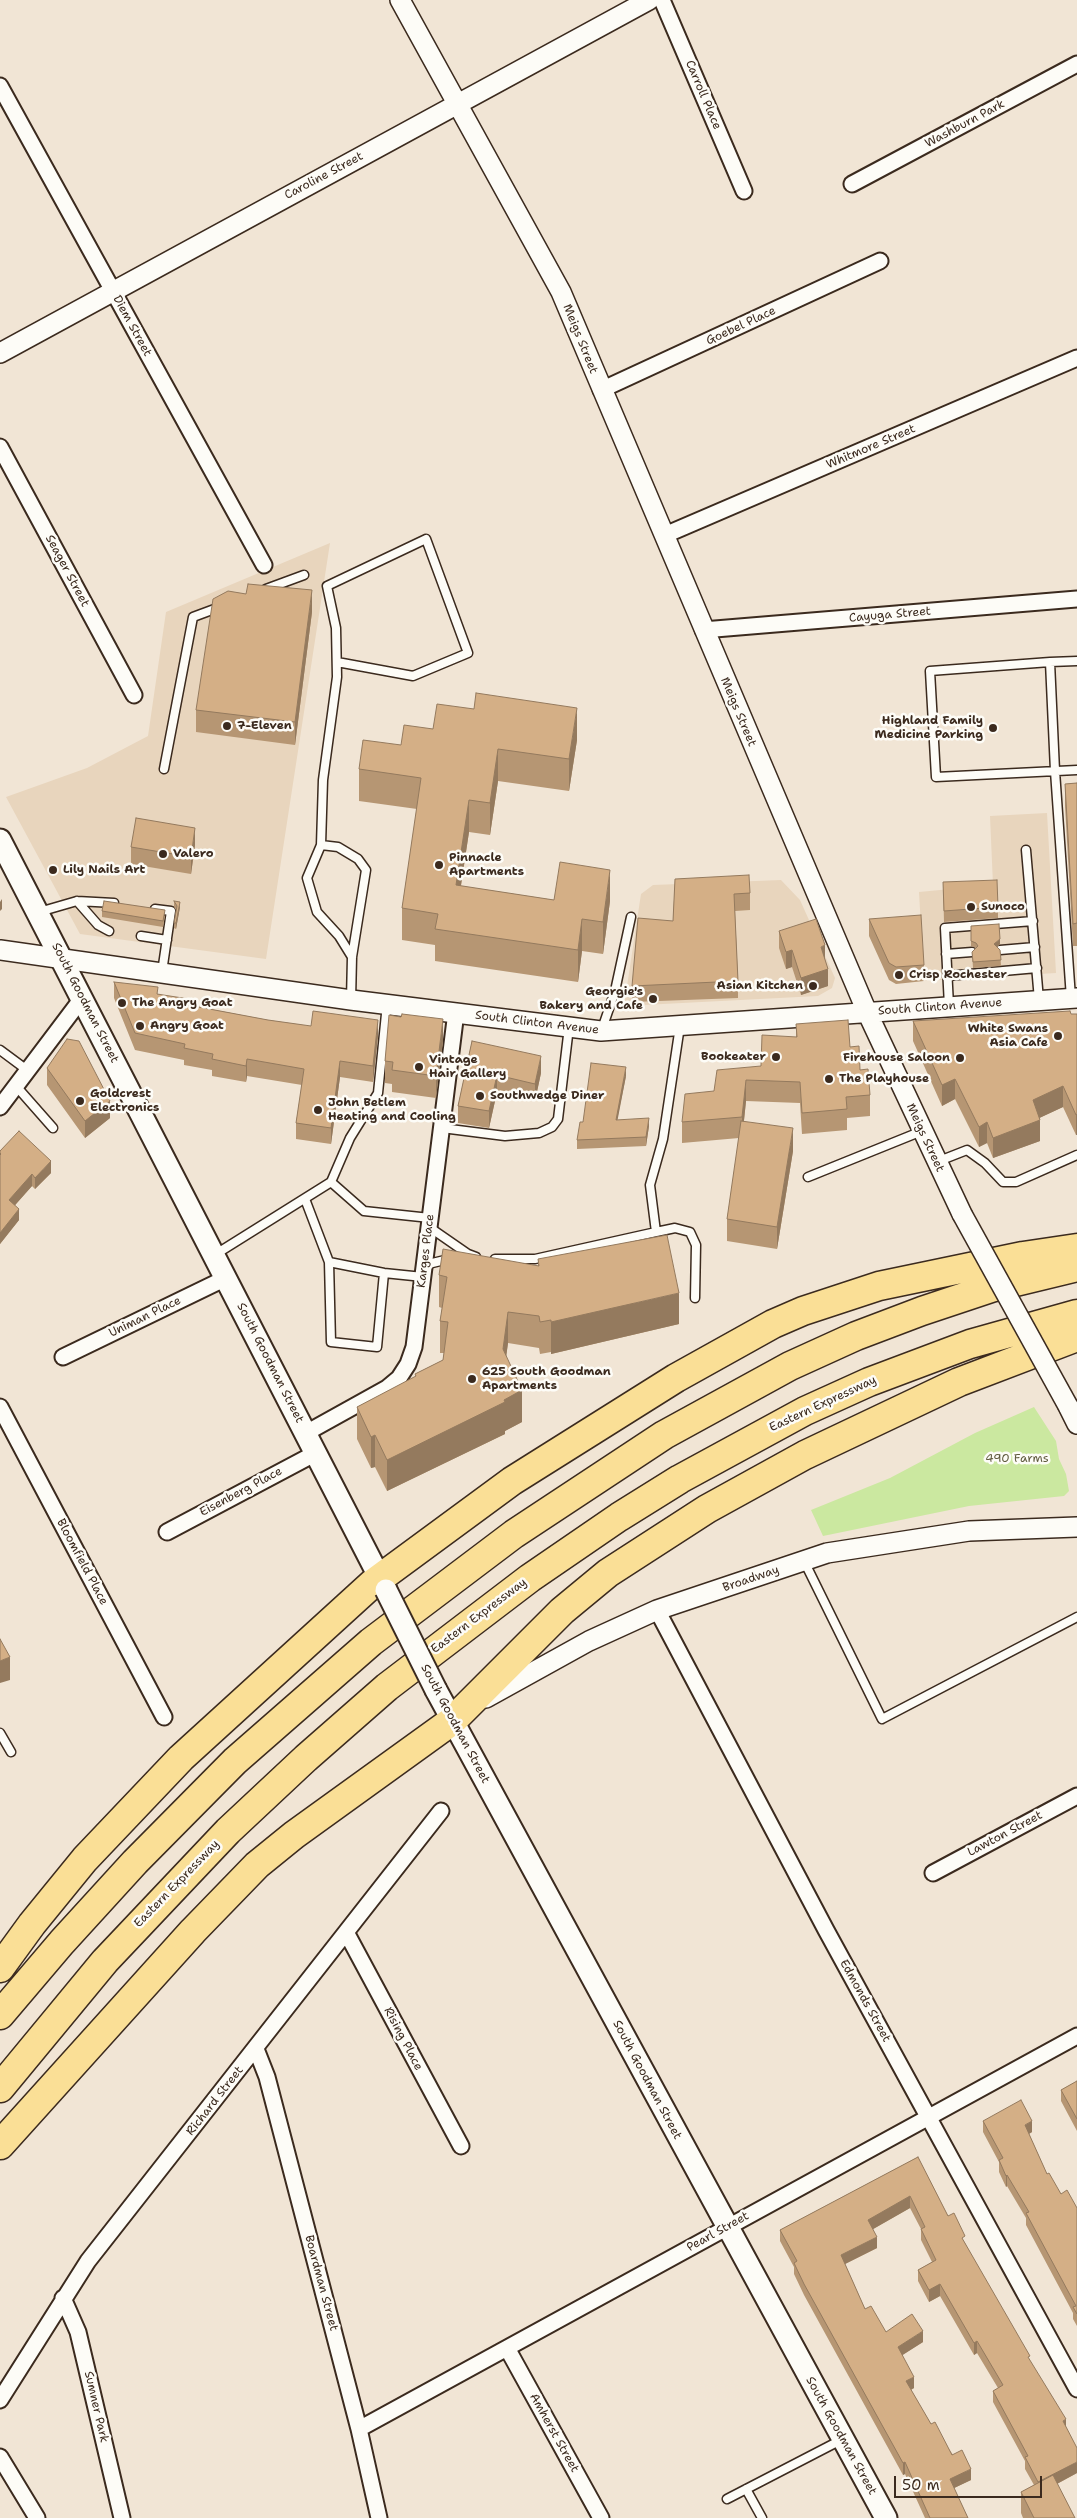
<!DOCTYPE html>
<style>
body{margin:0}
#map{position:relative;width:1077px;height:2518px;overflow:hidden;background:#f1e5d5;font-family:"Shantell Sans",sans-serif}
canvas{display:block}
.scale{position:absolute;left:894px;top:2476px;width:148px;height:22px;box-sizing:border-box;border:2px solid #3b2a1e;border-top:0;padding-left:6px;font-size:15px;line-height:18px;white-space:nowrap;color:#3b2a1e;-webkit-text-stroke:4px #fdfcf7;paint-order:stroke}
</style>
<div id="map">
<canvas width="1077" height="2518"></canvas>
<div class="scale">50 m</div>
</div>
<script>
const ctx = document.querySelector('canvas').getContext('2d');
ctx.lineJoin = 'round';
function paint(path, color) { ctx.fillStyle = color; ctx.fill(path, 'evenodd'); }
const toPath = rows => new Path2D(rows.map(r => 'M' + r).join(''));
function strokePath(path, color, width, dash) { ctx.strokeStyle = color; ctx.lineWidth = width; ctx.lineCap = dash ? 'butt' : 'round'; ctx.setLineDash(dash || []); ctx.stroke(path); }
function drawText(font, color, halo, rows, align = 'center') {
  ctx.font = font + ' "Shantell Sans",sans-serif'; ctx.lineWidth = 5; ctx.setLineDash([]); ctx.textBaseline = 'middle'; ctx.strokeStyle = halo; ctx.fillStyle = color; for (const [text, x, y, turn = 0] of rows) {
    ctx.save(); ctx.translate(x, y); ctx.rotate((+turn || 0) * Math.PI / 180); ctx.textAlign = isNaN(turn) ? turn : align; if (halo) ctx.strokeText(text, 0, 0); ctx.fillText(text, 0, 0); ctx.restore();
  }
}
paint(toPath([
 [330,543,266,959,80,934,6,797,87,768,148,736,166,612],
 [1047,813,1056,973,924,981,919,892,993,885,990,816],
 [781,880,800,900,835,978,832,988,818,996,624,1006,641,894,653,885]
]), '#e8d5bd');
paint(toPath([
 [1034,1407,1056,1441,1059,1459,1066,1474,1069,1491,1064,1496,969,1506,823,1536,811,1510,890,1478,975,1433]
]), '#cbe8a0');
const service = toPath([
 [266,589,304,575],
 [337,662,413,676,468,653,426,539,327,586,336,628,337,677,323,780,321,845,307,878,317,912,339,936,352,957],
 [1050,662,930,671,936,777,1077,770],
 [164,769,193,617,220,607],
 [321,845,338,847,358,859,366,870,352,957,351,1000],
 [1026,850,1039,1000],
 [77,901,98,925,109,931],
 [155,909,171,911,162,972],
 [39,912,77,901,114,903],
 [141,936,167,940],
 [1000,950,1035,947],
 [946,954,972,952],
 [947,976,1037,968],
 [1071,998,1055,771,1050,662,1077,661],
 [949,1006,945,928,1033,921],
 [602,1029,615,991,631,917],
 [0,1050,27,1070],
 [16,1086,53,1128],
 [442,1128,505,1136,539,1133,552,1127,558,1119,569,1027],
 [939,1161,967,1150,985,1163,1003,1182,1016,1182,1077,1155],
 [808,1177,922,1131],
 [331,1182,364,1211,430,1218],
 [305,1199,329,1262,384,1273,423,1277],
 [429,1227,468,1254,476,1257],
 [656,1232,675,1228,690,1232,696,1245,695,1298],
 [216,1254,331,1182,350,1138,378,1093,387,1004],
 [495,1259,535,1259,656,1232,650,1185,663,1139,680,1026],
 [329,1262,331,1342,377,1347,384,1273],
 [424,1265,449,1259],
 [804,1561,882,1719,1077,1617],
 [0,1733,11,1752],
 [746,2489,762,2518],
 [727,2499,841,2440]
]);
const minor = toPath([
 [662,0,744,191],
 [0,86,264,565],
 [852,184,1077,64],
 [601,390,880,261],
 [0,447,134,695],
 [665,535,1077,358],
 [703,630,1077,599],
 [0,1107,83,997],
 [63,1357,226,1278],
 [0,1407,164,1717],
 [306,1433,387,1388,399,1378,408,1364,414,1347,456,1012],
 [167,1532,316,1453],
 [657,1610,826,1930,1077,2389],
 [933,1873,1077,1796],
 [346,1932,461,2146],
 [256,2049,267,2077,359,2429,379,2518],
 [63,2298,78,2332,122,2518],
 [507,2348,601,2518],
 [0,2400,88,2261,441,1811],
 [359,2429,1077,2036],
 [0,2457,37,2518]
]);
const tertiary = toPath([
 [400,0,561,292,867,1012,962,1214],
 [0,353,649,0],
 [0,950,351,1000,601,1031,1077,998],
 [1068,1406,1077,1424],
 [486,1698,589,1641,657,1610,827,1553,969,1531,1077,1527]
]);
const secondary = toPath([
 [0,840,386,1590],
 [436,1690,886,2518]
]);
const motorway = toPath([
 [0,1968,32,1924,85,1859,181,1758,372,1584,512,1481,676,1378,773,1324,803,1311,879,1286,1023,1256,1077,1248],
 [0,2015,62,1942,135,1862,235,1761,371,1642,514,1534,664,1435,790,1366,856,1336,922,1311,991,1288,1077,1267],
 [0,2088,105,1961,228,1831,306,1758,387,1687,530,1578,619,1517,680,1479,805,1411,869,1382,970,1344,1077,1314],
 [0,2145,193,1931,257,1865,294,1835,452,1721,562,1611,608,1573,707,1509,805,1455,959,1382,1077,1337]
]);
strokePath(service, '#3b2a1e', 11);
strokePath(minor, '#3b2a1e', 19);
strokePath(tertiary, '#3b2a1e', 22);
strokePath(secondary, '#3b2a1e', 25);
strokePath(motorway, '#3b2a1e', 31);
strokePath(service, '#fdfcf7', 8);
strokePath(minor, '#fdfcf7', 15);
strokePath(tertiary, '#fdfcf7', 19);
strokePath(secondary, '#fdfcf7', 21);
strokePath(motorway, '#fadf96', 28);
const tertiaryBridge = toPath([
 [962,1214,1068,1406]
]);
const secondaryBridge = toPath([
 [386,1590,436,1690]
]);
strokePath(tertiaryBridge, '#3b2a1e', 22, []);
strokePath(secondaryBridge, '#3b2a1e', 25, []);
strokePath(tertiaryBridge, '#fdfcf7', 19);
strokePath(secondaryBridge, '#fdfcf7', 21);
paint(toPath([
 [312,612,295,745,196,732,196,710],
 [433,729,577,740,569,791,498,781,490,835,469,832,461,886,554,900,610,901,603,954,582,951,578,982,435,961,435,945,402,940,402,908,417,809,359,801,359,769],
 [1077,783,1077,946,1073,946,1065,806,1065,784],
 [195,845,191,874,131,864,131,847],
 [675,879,750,893,750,910,735,911,738,981,738,998,632,1002,632,986,673,921],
 [943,882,998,907,998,918,944,922],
 [174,901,180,907,176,929,174,928,176,910,174,907],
 [102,911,165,916,163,927,102,917],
 [869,919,924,965,924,981,896,984,889,980,869,936],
 [971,926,1000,944,997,947,1000,950,1001,966,973,968,972,952,976,948,971,946],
 [779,931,825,959,828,986,801,995,792,967,786,969,779,948],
 [114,982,158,994,189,1005,268,1020,378,1036,373,1082,340,1077,331,1144,296,1139,296,1123,302,1085,247,1076,246,1082,212,1076,212,1070,184,1065,184,1060,135,1050,114,998],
 [1077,1014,1077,1135,1076,1135,1063,1107,1039,1118,1040,1141,993,1158,987,1143,979,1147,955,1099,942,1106,913,1041,913,1021],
 [796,1024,850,1047,860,1070,870,1095,870,1116,847,1118,847,1130,802,1134,800,1103,746,1101,744,1121,793,1151,777,1249,727,1241,727,1219,739,1138,682,1143,682,1122,714,1091,761,1066,796,1037],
 [443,1041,436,1098,392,1092,392,1084,385,1083,385,1061],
 [472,1041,541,1073,535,1101,497,1092,489,1128,458,1123,458,1106],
 [47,1068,110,1118,85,1138,47,1085],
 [626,1076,617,1120,649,1126,646,1146,577,1149,577,1140,583,1122],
 [0,1151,51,1173,35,1189,32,1186,15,1205,19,1220,0,1244],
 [538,1259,679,1324,551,1354,551,1352,540,1354,539,1348,508,1343,506,1356,522,1422,505,1431,505,1434,387,1491,375,1467,371,1468,357,1439,357,1407,415,1377,415,1374,443,1360,444,1353,440,1353,440,1321,442,1308,439,1307,439,1275,538,1266],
 [1077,2081,1077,2131,1061,2101,1061,2090],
 [983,2121,1032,2132,1029,2134,1047,2174,1061,2194,1077,2208,1077,2326,1073,2319,1073,2313,1026,2225,1026,2218,1007,2186,1006,2187,999,2172,999,2162,983,2132],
 [918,2157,948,2216,965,2243,1066,2427,1077,2473,1057,2484,1075,2518,1023,2518,1021,2513,1021,2492,1034,2485,1025,2469,1025,2461,993,2402,993,2391,998,2388,977,2353,974,2355,940,2296,929,2302,918,2281,918,2270,932,2262,921,2240,921,2229,910,2208,873,2229,877,2248,845,2264,865,2309,886,2332,923,2342,902,2355,914,2388,911,2390,931,2424,971,2480,954,2488,968,2518,925,2518,905,2474,903,2475,804,2295,794,2274,794,2267,780,2241,780,2230]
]), '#b69673');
paint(toPath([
 [312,590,312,612,295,745,295,722],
 [577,708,577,740,569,791,569,759],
 [498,749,498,781,490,835,490,803],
 [469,800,469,832,456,917,456,885],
 [195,828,195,845,191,874,191,857],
 [610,870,610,901,603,954,603,922],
 [2,899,2,909,0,911,0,902],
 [180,902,180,907,176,929,176,923],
 [582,919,582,951,578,982,578,950],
 [1000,939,1000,944,994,950,994,944],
 [825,945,825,962,821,947],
 [792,950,792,967,786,969,786,952],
 [828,969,828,986,801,995,801,978],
 [443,1019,443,1041,436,1098,436,1076],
 [378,1020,378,1036,373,1082,373,1066],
 [541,1056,541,1073,535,1101,535,1084],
 [247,1059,247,1076,246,1082,246,1066],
 [340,1061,340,1077,331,1144,331,1128],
 [626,1067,626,1076,616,1128,616,1120],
 [497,1075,497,1092,489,1128,489,1111],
 [955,1079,955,1099,942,1106,942,1085],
 [746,1080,746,1101,742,1138,742,1117],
 [1063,1086,1063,1107,1033,1121,1033,1100],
 [110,1101,110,1118,85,1138,85,1121],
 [1077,1114,1077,1135,1076,1135,1076,1115],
 [649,1118,649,1126,646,1146,646,1137],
 [1040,1120,1040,1141,993,1158,993,1138],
 [987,1122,987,1143,979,1147,979,1127],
 [793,1128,793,1151,777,1249,777,1227],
 [51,1161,51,1173,35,1189,35,1178],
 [32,1174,32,1186,9,1212,9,1200],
 [19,1209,19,1220,0,1244,0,1233],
 [679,1293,679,1324,551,1354,551,1322],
 [508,1312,508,1343,503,1381,503,1349],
 [522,1390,522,1422,505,1431,505,1434,387,1491,387,1460],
 [375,1435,375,1467,371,1468,371,1437],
 [10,1657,10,1680,0,1683,0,1661],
 [1032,2121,1032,2132,1025,2136,1025,2125],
 [1007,2175,1007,2186,1006,2187,1006,2176],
 [910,2196,910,2208,868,2232,868,2220],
 [877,2237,877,2248,841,2266,841,2255],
 [940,2284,940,2296,929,2302,929,2290],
 [923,2331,923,2342,898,2358,898,2347],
 [977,2341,977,2353,974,2355,974,2343],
 [914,2377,914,2388,906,2392,906,2381],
 [1066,2419,1066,2431,1063,2421],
 [905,2462,905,2474,903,2475,903,2463],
 [1077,2462,1077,2473,1038,2494,1038,2482],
 [971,2469,971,2480,950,2490,950,2479]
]), '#947a5e');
const building = toPath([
 [248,584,312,590,295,722,196,710,213,599,228,591,246,594,248,584],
 [476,693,577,708,569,759,498,749,490,803,469,800,456,885,554,900,560,862,610,870,603,922,582,919,578,950,435,929,438,914,402,908,421,778,359,769,363,740,401,745,404,725,433,729,437,704,474,709,476,693],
 [1077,783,1077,923,1073,924,1065,784,1077,783],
 [136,818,195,828,191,857,131,847,136,818],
 [749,875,750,893,734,894,738,981,632,986,638,918,673,921,675,879,749,875],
 [997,880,998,907,944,911,943,882,997,880],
 [104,901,165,910,163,921,102,911,104,901],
 [174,901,180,902,176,923,174,923,177,906,174,901],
 [921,915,924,965,896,967,889,963,869,919,921,915],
 [816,919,825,945,821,947,828,969,801,978,792,950,786,952,779,931,816,919],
 [999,924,1000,939,994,944,1000,950,1001,960,973,962,972,952,978,946,976,943,971,941,971,926,999,924],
 [114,982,158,987,157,994,189,999,188,1005,268,1020,311,1026,313,1011,378,1020,373,1066,340,1061,331,1128,296,1123,304,1069,247,1059,246,1066,212,1059,213,1054,184,1048,185,1044,135,1033,114,982],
 [1070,1011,1071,1014,1077,1014,1077,1114,1076,1115,1063,1086,1033,1100,1040,1120,993,1138,987,1122,979,1127,955,1079,942,1085,913,1021,1070,1011],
 [402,1014,443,1019,436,1076,392,1070,393,1062,385,1061,389,1015,401,1017,402,1014],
 [848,1020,850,1047,859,1046,860,1070,868,1069,870,1095,846,1097,847,1109,802,1113,800,1082,746,1080,742,1117,682,1122,685,1094,714,1091,717,1070,761,1066,762,1035,797,1037,796,1024,848,1020],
 [67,1039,79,1041,110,1101,85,1121,47,1068,67,1039],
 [472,1041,541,1056,535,1084,497,1075,489,1111,458,1106,472,1041],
 [591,1063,626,1067,616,1120,649,1118,646,1137,577,1140,580,1122,583,1122,591,1063],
 [741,1121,793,1128,777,1227,727,1219,741,1121],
 [19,1131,51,1161,35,1178,32,1174,9,1200,19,1209,0,1233,0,1155,1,1154,0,1153,0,1151,19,1131],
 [667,1235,679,1293,551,1322,551,1320,540,1322,539,1316,508,1312,503,1349,522,1390,504,1400,505,1402,387,1460,375,1435,371,1437,357,1407,416,1376,415,1374,443,1360,448,1322,440,1321,447,1277,439,1275,443,1249,539,1266,538,1259,667,1235],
 [0,1639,10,1657,0,1661,0,1639],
 [1077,2081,1077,2119,1061,2090,1077,2081],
 [1021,2100,1032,2121,1025,2125,1047,2174,1049,2173,1061,2194,1067,2190,1077,2208,1077,2314,1073,2307,1076,2306,1026,2213,1029,2212,1007,2175,1006,2176,999,2160,1003,2158,983,2121,1021,2100],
 [918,2157,948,2216,954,2213,965,2236,962,2238,1030,2356,1028,2357,1066,2419,1063,2421,1077,2448,1077,2462,1038,2482,1025,2457,1028,2456,993,2391,1003,2385,977,2341,974,2343,940,2284,929,2290,918,2270,936,2260,921,2229,925,2227,910,2196,868,2220,877,2237,841,2255,865,2309,871,2306,886,2332,912,2314,923,2331,898,2347,914,2377,906,2381,931,2424,935,2422,952,2455,962,2450,971,2469,950,2479,968,2518,930,2518,905,2462,903,2463,804,2284,794,2263,797,2261,780,2230,918,2157],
 [1053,2475,1075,2518,1034,2518,1021,2492,1053,2475]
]);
paint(building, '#d4af86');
strokePath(building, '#947a5e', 1);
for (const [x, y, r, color] of [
 [227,726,5,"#3b2a1e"],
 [993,728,5,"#3b2a1e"],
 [163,854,5,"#3b2a1e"],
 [439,865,5,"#3b2a1e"],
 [53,870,5,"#3b2a1e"],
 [971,907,5,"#3b2a1e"],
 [899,975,5,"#3b2a1e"],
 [813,986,5,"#3b2a1e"],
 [653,999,5,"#3b2a1e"],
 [122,1003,5,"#3b2a1e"],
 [140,1026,5,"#3b2a1e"],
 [1058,1036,5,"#3b2a1e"],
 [776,1057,5,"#3b2a1e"],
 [960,1058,5,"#3b2a1e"],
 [419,1067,5,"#3b2a1e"],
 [829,1079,5,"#3b2a1e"],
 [480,1096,5,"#3b2a1e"],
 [80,1101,5,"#3b2a1e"],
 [318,1110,5,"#3b2a1e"],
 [472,1379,5,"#3b2a1e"]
]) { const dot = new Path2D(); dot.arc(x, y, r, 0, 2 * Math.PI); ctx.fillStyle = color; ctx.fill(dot); strokePath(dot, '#fdfcf7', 2); }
drawText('12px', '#3b2a1e', '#fdfcf7', [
 ["Carroll Place",703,95,67],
 ["Washburn Park",965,124,-28],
 ["Caroline Street",324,176,-28],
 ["Diem Street",132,326,61],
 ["Goebel Place",741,326,-25],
 ["Meigs Street",580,339,68],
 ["Whitmore Street",871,447,-23],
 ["Seager Street",67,571,62],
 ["Cayuga Street",890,615,-5],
 ["Meigs Street",738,712,67],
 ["South Goodman Street",85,1003,63],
 ["South Clinton Avenue",940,1007,-4],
 ["South Clinton Avenue",537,1023,7],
 ["Meigs Street",925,1138,65],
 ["Karges Place",426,1251,-83],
 ["Uniman Place",145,1317,-26],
 ["South Goodman Street",270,1363,63],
 ["Eastern Expressway",823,1404,-25],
 ["Eisenberg Place",241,1492,-28],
 ["Bloomfield Place",82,1562,62],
 ["Broadway",751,1579,-19],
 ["Eastern Expressway",479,1616,-37],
 ["South Goodman Street",455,1724,62],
 ["Lawton Street",1005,1834,-28],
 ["Eastern Expressway",177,1884,-46],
 ["Edmonds Street",865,2001,61],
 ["Rising Place",403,2039,62],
 ["South Goodman Street",647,2080,62],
 ["Richard Street",215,2101,-52],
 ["Pearl Street",718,2232,-29],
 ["Boardman Street",321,2283,75],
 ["Sumner Park",96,2407,77],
 ["Amherst Street",554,2433,61],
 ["South Goodman Street",841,2436,61]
]);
drawText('bold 12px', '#3b2a1e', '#fdfcf7', [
 ["Highland Family",983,721,"right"],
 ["Medicine Parking",983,735,"right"],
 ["7-Eleven",237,726],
 ["Valero",173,854],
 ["Pinnacle",449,858],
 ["Apartments",449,872],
 ["Lily Nails Art",63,870],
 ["Sunoco",981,907],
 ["Crisp Rochester",909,975],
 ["Asian Kitchen",803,986,"right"],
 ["Georgie's",643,992,"right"],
 ["Bakery and Cafe",643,1006,"right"],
 ["The Angry Goat",132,1003],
 ["Angry Goat",150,1026],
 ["White Swans",1048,1029,"right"],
 ["Asia Cafe",1048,1043,"right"],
 ["Bookeater",766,1057,"right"],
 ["Firehouse Saloon",950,1058,"right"],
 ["Vintage",429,1060],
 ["Hair Gallery",429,1074],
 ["The Playhouse",839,1079],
 ["Goldcrest",90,1094],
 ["Electronics",90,1108],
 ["Southwedge Diner",490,1096],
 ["John Betlem",328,1103],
 ["Heating and Cooling",328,1117],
 ["625 South Goodman",482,1372],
 ["Apartments",482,1386]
], 'left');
drawText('12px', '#5f5a3e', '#fdfcf7', [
 ["490 Farms",1017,1459]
]);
</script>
